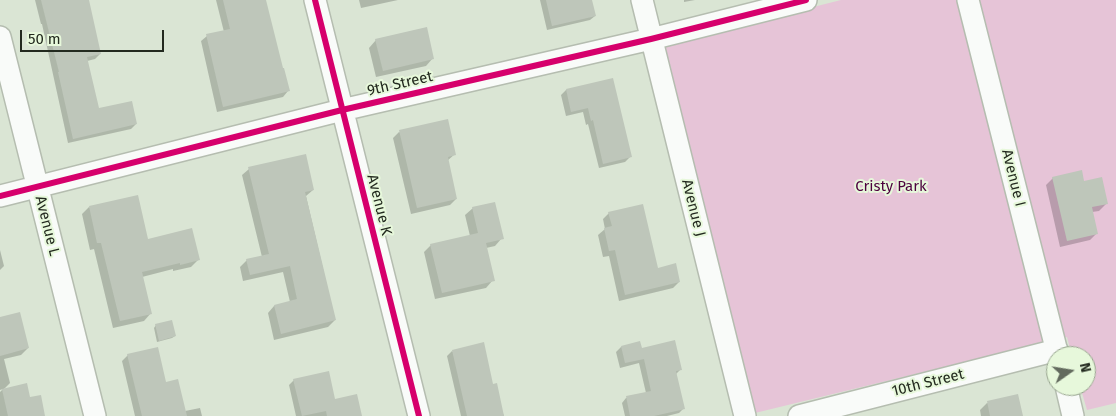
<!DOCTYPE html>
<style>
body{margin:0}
#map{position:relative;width:1116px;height:416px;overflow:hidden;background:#dae5d4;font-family:"Fira Sans",sans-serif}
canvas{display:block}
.north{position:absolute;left:1046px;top:346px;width:50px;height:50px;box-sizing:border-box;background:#e7f8db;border:1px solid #99a690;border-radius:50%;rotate:77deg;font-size:14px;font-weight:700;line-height:20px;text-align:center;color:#232a1f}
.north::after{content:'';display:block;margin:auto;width:18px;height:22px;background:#636b5e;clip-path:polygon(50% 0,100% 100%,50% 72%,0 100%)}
.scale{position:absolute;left:20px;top:30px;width:144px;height:22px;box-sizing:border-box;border:2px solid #232a1f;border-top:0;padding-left:6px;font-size:15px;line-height:18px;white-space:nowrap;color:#232a1f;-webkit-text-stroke:4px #e7f8db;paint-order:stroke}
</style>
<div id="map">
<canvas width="1116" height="416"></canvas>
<div class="north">N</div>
<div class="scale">50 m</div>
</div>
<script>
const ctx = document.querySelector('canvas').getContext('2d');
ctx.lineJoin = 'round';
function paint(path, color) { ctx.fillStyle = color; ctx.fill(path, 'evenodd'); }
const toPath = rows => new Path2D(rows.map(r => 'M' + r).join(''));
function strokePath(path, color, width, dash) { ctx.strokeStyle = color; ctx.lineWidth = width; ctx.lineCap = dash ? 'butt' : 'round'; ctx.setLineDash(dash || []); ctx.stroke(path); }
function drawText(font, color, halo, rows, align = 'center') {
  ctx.font = font + ' "Fira Sans",sans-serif'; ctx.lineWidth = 4; ctx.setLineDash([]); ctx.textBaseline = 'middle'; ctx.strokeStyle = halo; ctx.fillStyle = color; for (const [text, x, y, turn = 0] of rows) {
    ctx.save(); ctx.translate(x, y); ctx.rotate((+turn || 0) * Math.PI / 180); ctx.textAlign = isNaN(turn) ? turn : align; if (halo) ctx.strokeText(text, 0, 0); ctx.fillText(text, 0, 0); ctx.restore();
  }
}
paint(toPath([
 [841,0,1116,0,1116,403,1087,410,1080,386,1086,386,1086,356,1072,356,1067,337,755,413,663,45]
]), '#e6c4d7');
paint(toPath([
 [35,0,88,0,100,54,95,59,87,61,98,110,136,124,131,129,68,143,42,24,41,24],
 [216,0,265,0,282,70,288,91,283,97,217,112,201,41,207,36,224,32],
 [359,0,398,0,361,8],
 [540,0,591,0,595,16,590,20,547,30],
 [684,0,695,0,684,2],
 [376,40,433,58,426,66,376,77,369,48],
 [612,79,630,157,625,162,599,168,588,124,586,125,583,112,566,116,561,95,566,90],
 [399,132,455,154,447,161,456,199,450,205,411,214,393,138],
 [249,169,313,190,306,196,335,320,328,327,274,340,268,313,274,306,290,302,283,272,243,281,240,267,247,260,262,257,242,175],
 [1053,178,1084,182,1107,203,1099,211,1092,212,1097,233,1090,240,1060,247,1046,185],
 [89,207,147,240,199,259,191,267,173,271,173,269,142,277,151,313,144,321,113,328,94,249,90,250,82,214],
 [473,208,502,238,495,246,486,248,493,280,486,288,435,299,424,252,431,245,470,236,465,215],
 [609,213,657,269,679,282,673,288,619,301,609,256,603,257,598,235,605,229,603,219],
 [0,250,4,266,0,270],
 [0,318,28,348,21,355,4,359,10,383,3,390,29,399,44,416,0,416,0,392,3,389,0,390],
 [156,325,175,336,172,338,157,342,154,328],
 [621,347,641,349,681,369,676,374,684,408,679,413,667,416,625,416,622,403,626,398,646,393,639,363,620,368,616,352],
 [452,351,492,386,504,416,461,416,447,356],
 [128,355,165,384,185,411,200,408,202,416,135,416,122,361],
 [294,380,334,401,361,416,296,416,289,385],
 [987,403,1022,416,981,416,980,410]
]), '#0003');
paint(toPath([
 [41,0,89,0,101,54,87,57,99,108,132,101,137,124,73,139,58,72,59,72],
 [223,0,266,0,283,68,284,68,290,91,223,107,206,34,230,29],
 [546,0,592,0,596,16,552,26],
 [427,27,434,59,383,71,375,39],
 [613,78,632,157,603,164,593,120,591,121,588,108,571,112,566,89],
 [448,119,456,155,448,157,457,199,417,208,399,130],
 [306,154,314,190,305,192,336,320,281,334,274,305,297,299,290,266,250,275,246,259,269,254,248,167],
 [1082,170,1084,181,1102,177,1108,204,1092,207,1098,234,1067,241,1052,177],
 [138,195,148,239,192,228,200,260,180,265,180,263,142,272,152,314,120,321,101,243,97,243,89,206],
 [495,202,504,239,486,243,495,281,442,293,430,244,478,233,472,207],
 [643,204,658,268,676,263,680,282,625,295,615,250,609,251,604,228,612,226,608,212],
 [20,312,29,348,0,356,0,317],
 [172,320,176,336,159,341,155,324],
 [675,340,682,370,676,371,685,409,654,416,630,416,626,396,651,391,644,359,625,363,621,346,640,341,642,348],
 [484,342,493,384,497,383,504,416,467,416,452,350],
 [158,347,166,382,178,379,187,416,142,416,127,354],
 [329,371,335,399,357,394,362,416,327,416,326,411,302,416,293,379],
 [27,383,30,397,41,395,45,416,8,416,2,389],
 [1018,394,1023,416,990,416,987,401]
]), '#bec6ba');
const minor = toPath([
 [315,0,419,416],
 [642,0,745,416],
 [968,0,1058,356],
 [0,37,95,416],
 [0,196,342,110,651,39,806,0],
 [1066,386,1073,416],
 [799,416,1057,350]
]);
strokePath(minor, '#b5bdb0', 24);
strokePath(minor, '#f9fbf9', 21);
strokePath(toPath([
 [315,0,419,416],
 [0,196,342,110,651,39,806,0]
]), '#d6006c', 6);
drawText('15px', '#232a1f', '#e7f8db', [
 ["9th Street",400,84,-13],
 ["Avenue I",1013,178,76],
 ["Avenue K",379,205,76],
 ["Avenue J",693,208,76],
 ["Avenue L",47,226,76],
 ["10th Street",928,383,-14]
]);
drawText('15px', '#4d003e', '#e7f8db', [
 ["Cristy Park",891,187]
]);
</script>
